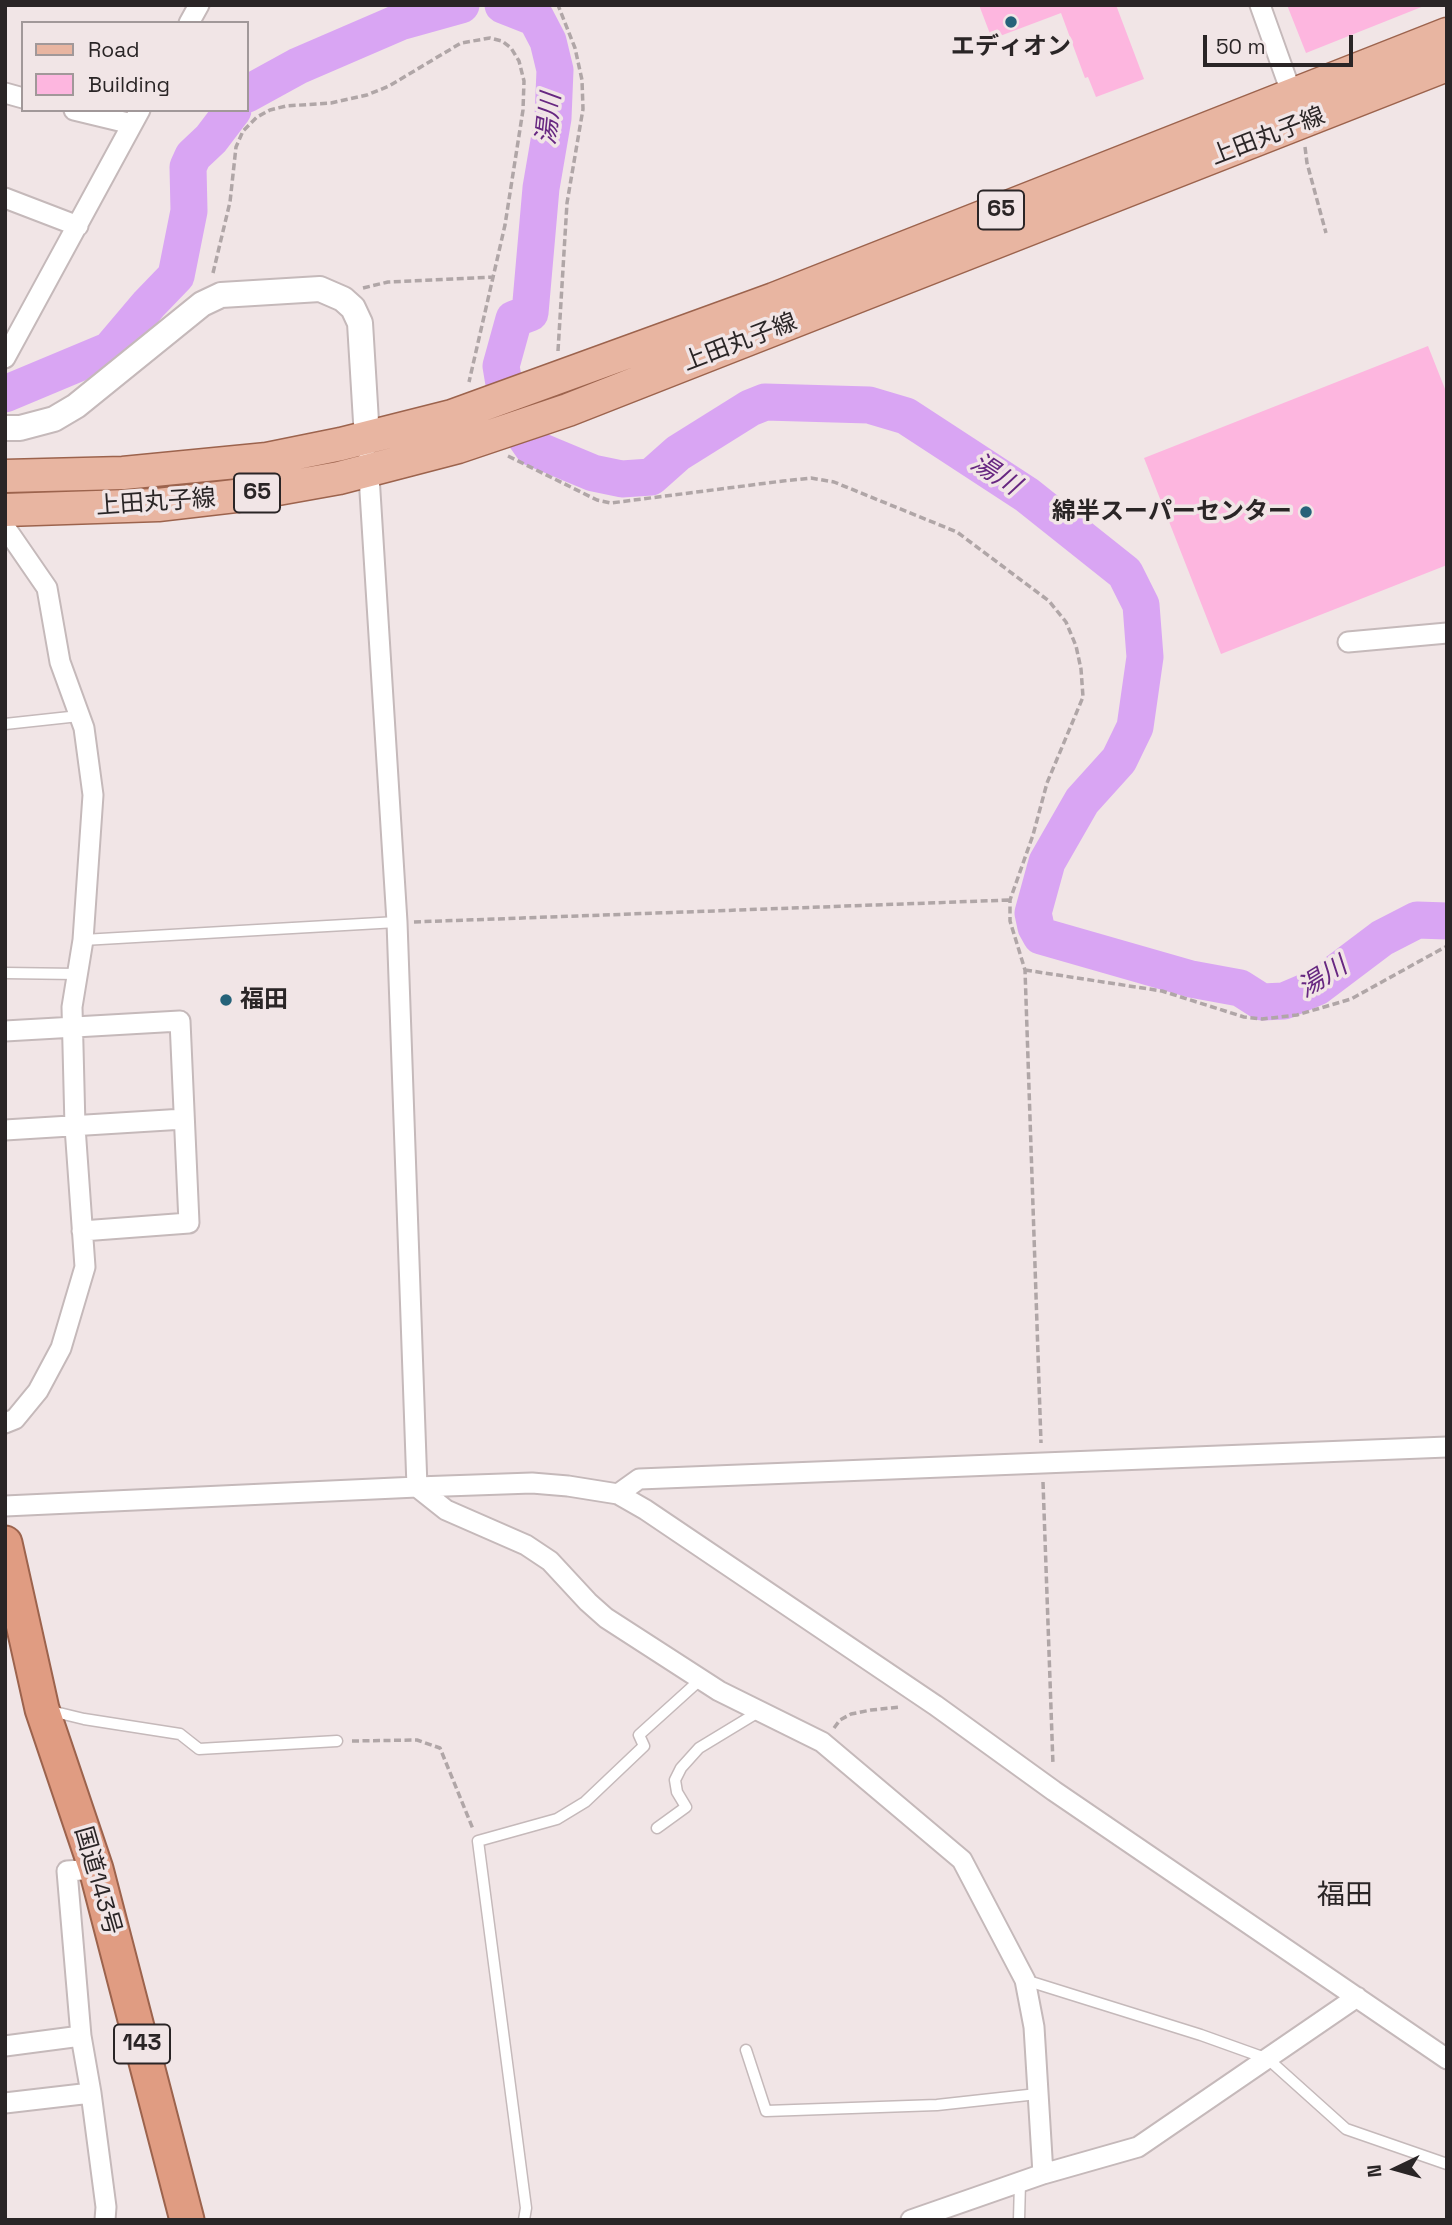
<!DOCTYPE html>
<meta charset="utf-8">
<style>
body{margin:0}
#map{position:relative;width:1452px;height:2225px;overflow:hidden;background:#f1e5e6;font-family:"Space Grotesk",sans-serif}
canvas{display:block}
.frame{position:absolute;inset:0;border:7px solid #2a2526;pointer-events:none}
.legend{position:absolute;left:21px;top:21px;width:228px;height:91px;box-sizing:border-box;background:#f1e5e6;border:2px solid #a19899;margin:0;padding:9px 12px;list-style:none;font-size:21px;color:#2a2526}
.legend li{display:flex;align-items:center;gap:14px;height:35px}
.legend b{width:35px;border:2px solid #a19899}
.north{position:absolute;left:1361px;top:2134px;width:70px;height:70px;-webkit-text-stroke:5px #f1e5e6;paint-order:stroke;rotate:265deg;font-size:19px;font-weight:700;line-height:28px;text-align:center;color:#2a2526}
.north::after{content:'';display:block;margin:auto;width:24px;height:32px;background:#2a2526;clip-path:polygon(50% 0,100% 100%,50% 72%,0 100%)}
.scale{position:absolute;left:1203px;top:35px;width:150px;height:32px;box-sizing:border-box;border:4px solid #2a2526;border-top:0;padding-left:9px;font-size:21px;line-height:24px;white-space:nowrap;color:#2a2526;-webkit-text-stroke:5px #f1e5e6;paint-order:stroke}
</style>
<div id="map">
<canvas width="1452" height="2225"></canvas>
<div class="frame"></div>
<ul class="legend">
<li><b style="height:9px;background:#e8b5a1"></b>Road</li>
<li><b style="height:19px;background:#fdb6df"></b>Building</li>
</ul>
<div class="north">N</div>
<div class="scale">50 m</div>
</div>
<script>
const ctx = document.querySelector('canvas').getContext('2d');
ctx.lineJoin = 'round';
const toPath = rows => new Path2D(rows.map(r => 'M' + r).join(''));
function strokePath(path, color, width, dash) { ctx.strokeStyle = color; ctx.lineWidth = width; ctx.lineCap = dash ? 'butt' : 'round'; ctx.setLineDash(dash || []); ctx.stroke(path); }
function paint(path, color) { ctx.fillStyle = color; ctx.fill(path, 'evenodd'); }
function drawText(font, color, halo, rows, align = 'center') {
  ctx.font = font + ' "Space Grotesk","Noto Sans JP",sans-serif'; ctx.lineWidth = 7; ctx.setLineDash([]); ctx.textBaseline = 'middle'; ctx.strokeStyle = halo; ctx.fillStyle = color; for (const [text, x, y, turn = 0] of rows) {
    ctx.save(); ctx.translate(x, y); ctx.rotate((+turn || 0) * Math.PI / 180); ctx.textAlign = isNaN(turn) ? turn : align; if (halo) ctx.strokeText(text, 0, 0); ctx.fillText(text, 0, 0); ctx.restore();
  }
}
strokePath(toPath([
 [503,5,536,18,548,41,555,70,553,118,541,188,530,313,514,319,501,366,509,414,533,448,593,473,622,479,651,477,678,453,750,408,765,402,869,405,906,416,1027,495,1125,573,1141,605,1145,657,1135,727,1119,760,1082,801,1047,862,1033,913,1036,927,1041,936,1191,979,1240,988,1262,1002,1284,1001,1317,987,1382,938,1417,920,1447,921],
 [247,94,298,66,400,22,461,5],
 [5,394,110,350,149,304,176,276,189,211,188,167,193,156,211,139,233,110]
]), '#d9a5f3', 37);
paint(toPath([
 [979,5,1116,5,1144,79,1096,97,1088,77,1085,78,1061,13,992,39],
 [1287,5,1424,5,1424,6,1306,53],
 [1428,346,1447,394,1447,565,1221,654,1144,458]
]), '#fdb6df');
const service = toPath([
 [5,724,79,716],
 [83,940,397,922],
 [5,973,77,974],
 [51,1711,84,1719,180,1734,199,1749,337,1741],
 [657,1828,686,1807,677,1792,675,1780,681,1768,699,1748,760,1711],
 [1025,1980,1201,2035,1268,2059,1346,2129,1447,2164],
 [746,2050,766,2111,937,2105,1037,2094],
 [524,2220,526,2208,478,1841,557,1819,585,1802,644,1746,639,1735,701,1679],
 [1019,2220,1020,2182]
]);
const minor = toPath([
 [1260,5,1295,103],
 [189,23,199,5],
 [5,93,23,98],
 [74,110,132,124],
 [5,198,78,226],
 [5,358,140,110],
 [368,460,397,922,417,1487,446,1510,526,1545,550,1561,588,1602,606,1618,719,1691,822,1742,962,1860,1025,1980,1034,2027,1043,2174],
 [5,527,47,588,60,662,84,728,93,795,83,940,72,1007,75,1127,85,1267,61,1348,38,1391,15,1419,5,1423],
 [1348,642,1447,633],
 [5,1031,180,1021,189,1223,82,1231],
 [5,1130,184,1119],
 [618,1494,639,1479,1447,1447],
 [5,1506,417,1487,532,1483,568,1486,618,1494,646,1510,935,1705,1054,1791,1447,2059],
 [96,1869,67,1871,81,2036,91,2093,106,2207,105,2220],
 [5,2046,81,2036],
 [5,2103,91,2093],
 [911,2220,1043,2174,1138,2147,1357,1997]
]);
const tertiary = toPath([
 [5,428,20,428,54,419,76,406,202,304,221,295,320,289,343,299,353,308,360,323,367,438]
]);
const primary = toPath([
 [5,476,123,473,267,459,341,444,452,416,774,299,1447,34],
 [5,510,158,505,244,495,339,478,458,447,568,410,1447,65]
]);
const trunk = toPath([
 [5,1543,42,1709,96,1869,187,2220]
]);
strokePath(service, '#c5b9ba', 13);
strokePath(minor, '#c5b9ba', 23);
strokePath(tertiary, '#c5b9ba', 28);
strokePath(primary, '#9c634d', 35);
strokePath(trunk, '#9c634d', 37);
strokePath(toPath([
 [1305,147,1307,163,1326,233],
 [213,273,230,202,236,147,243,131,257,117,270,110,286,106,331,103,367,95,389,86,461,43,490,38,502,41,511,48,519,61,524,81,523,110,505,225,469,382],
 [363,288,388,282,493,277],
 [558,351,567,203,583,109,582,80,575,48,558,5],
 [508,456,597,500,611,503,783,481,811,478,834,482,957,532,1049,601,1066,622,1076,646,1081,669,1083,697,1047,783,1033,835,1010,900,1010,921,1025,970,1041,1443],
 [414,922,1010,900],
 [1025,970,1162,991,1244,1017,1262,1019,1297,1015,1351,999,1447,946],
 [1043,1482,1053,1765],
 [834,1728,840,1720,851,1714,871,1710,901,1707],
 [352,1741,417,1740,440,1748,473,1829]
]), '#b0a6a7', 3.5, [7, 3.5]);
strokePath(service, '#fff', 10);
strokePath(minor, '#fff', 19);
strokePath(tertiary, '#fff', 24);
strokePath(primary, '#e8b5a1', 32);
strokePath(trunk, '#e09c82', 33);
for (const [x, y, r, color] of [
 [1011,22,7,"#256279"],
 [1306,512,7,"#256279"],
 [226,1000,7,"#256279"]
]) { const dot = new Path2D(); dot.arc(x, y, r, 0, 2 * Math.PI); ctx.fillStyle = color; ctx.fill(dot); strokePath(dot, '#f1e5e6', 2.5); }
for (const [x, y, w] of [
 [1001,210,46],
 [257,493,46],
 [142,2044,56]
]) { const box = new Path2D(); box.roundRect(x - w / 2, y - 19.5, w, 39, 5); ctx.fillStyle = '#f1e5e6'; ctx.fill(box); strokePath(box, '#2a2526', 2); }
drawText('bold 23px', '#2a2526', null, [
 ["65",1001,210],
 ["65",257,493],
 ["143",142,2044]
]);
drawText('bold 24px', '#2a2526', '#f1e5e6', [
 ["エディオン",1011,47],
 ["綿半スーパーセンター",1292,512,"right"],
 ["福田",240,1000,"left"]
]);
drawText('24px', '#2a2526', '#f1e5e6', [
 ["上田丸子線",1268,137,-21],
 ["上田丸子線",740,343,-21],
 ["上田丸子線",156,503,-4],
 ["国道143号",97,1881,74]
]);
drawText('italic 26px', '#672781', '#f1e5e6', [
 ["湯川",550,119,-84],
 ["湯川",995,475,33],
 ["湯川",1323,978,-32]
]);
drawText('28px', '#2a2526', '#f1e5e6', [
 ["福田",1345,1896]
]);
</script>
